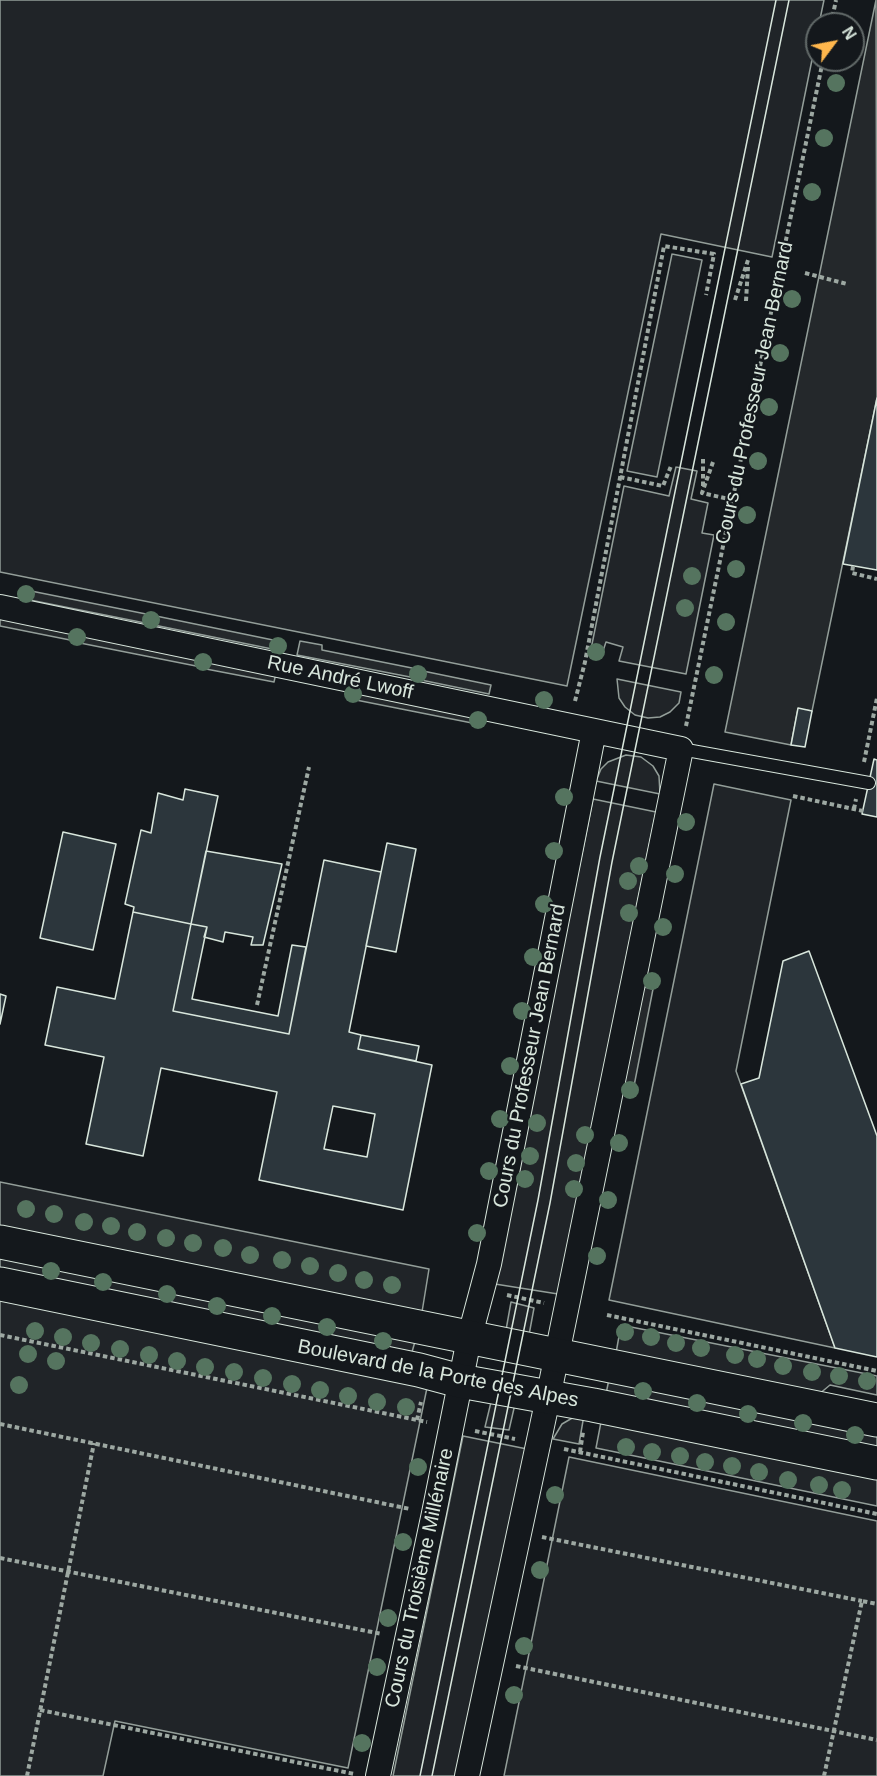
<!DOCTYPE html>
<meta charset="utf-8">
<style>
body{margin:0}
#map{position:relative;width:877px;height:1776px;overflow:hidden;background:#14181c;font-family:Helvetica,sans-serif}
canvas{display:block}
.north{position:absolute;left:805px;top:12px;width:60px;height:60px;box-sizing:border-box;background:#14181c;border:2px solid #626a69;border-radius:50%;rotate:58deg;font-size:16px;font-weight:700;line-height:24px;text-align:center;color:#d8e6dc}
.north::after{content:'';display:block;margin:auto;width:21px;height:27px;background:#ffb74d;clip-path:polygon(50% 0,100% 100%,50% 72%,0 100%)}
</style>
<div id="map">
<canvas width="877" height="1776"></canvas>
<div class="north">N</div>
</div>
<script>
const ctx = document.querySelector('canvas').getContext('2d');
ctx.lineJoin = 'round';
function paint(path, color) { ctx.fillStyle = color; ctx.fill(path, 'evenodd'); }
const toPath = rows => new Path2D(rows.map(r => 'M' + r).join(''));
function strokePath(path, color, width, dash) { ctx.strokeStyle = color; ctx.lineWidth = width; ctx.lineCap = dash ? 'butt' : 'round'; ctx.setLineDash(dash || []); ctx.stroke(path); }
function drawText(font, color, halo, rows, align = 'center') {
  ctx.font = font + ' Helvetica,sans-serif'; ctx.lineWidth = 4.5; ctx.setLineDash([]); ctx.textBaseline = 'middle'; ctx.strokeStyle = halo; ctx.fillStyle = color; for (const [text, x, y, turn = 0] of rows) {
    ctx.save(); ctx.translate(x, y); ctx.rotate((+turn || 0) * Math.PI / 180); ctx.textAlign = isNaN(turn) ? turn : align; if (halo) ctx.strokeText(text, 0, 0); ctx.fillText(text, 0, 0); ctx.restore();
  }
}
const green = toPath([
 [0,0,824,0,819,24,817,24,817,35,772,257,661,234,567,686,0,572,0,0],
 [672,254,702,260,657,477,627,471,672,254],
 [676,467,697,471,691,499,708,503,702,533,714,535,686,674,619,661,623,647,606,642,601,657,590,654,624,486,669,496,676,467],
 [617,679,681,692,679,703,670,712,660,717,648,718,635,715,625,707,619,698,617,679],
 [626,755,641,757,653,766,659,776,660,794,596,781,601,769,608,762,626,755],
 [714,784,791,800,736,1071,835,1348,609,1300,714,784],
 [593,799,656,812,558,1294,495,1284,593,799],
 [0,1182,429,1269,422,1312,0,1226,0,1182],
 [0,1254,416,1338,412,1352,0,1268,0,1254],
 [0,1297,428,1383,348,1768,115,1721,103,1776,0,1776,0,1297],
 [511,1302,534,1308,529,1335,506,1330,511,1302],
 [621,1325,877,1376,877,1395,830,1385,818,1395,616,1353,621,1325],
 [609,1379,877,1433,877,1449,606,1394,609,1379],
 [492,1398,515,1404,509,1430,485,1427,492,1398],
 [584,1415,579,1444,553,1439,562,1424,574,1417,584,1415],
 [601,1422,877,1478,877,1506,596,1448,601,1422],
 [463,1436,527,1449,459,1776,393,1776,463,1436],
 [569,1457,877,1521,877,1776,504,1776,569,1457]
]);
paint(green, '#202428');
strokePath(green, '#939e99', 1.5);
const parking = toPath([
 [876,0,877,398,812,711,798,709,791,745,725,732,876,0],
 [31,591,146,614,145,623,30,600,31,591],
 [156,616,273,640,272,649,154,625,156,616],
 [0,617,72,632,70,640,0,626,0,617],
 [82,634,198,657,196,666,80,643,82,634],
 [300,641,322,645,322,650,412,668,410,677,297,655,300,641],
 [207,659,276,673,274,682,206,669,207,659],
 [423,671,491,685,489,694,421,680,423,671],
 [358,690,473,714,472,723,356,700,358,690],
 [644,987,653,989,634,1086,624,1084,644,987]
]);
paint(parking, '#24282b');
strokePath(parking, '#939e99', 1.5);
const building = toPath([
 [877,398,877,570,843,564,877,398],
 [798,708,812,711,805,747,791,745,798,708],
 [874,759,877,760,877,817,862,814,874,759],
 [185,789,218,796,191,924,133,912,134,907,125,904,141,830,151,833,158,793,183,800,185,789],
 [63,832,116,844,93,950,40,938,63,832],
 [387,843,416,849,396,952,366,946,387,843],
 [206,851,282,864,263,945,251,945,253,937,225,932,223,942,204,937,207,927,191,924,206,851],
 [324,860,381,872,349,1032,361,1035,358,1049,432,1065,403,1210,259,1180,277,1092,161,1068,143,1156,86,1144,104,1057,45,1045,57,987,115,999,133,912,191,924,173,1011,289,1034,324,860],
 [333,1106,375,1114,367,1157,324,1149,333,1106],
 [191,924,207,927,192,999,278,1016,292,945,306,947,289,1034,173,1011,191,924],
 [809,951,877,1136,877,1357,835,1348,741,1084,759,1078,783,961,809,951],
 [0,994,6,996,0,1024,0,994],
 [361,1035,419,1046,416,1061,358,1049,361,1035]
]);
paint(building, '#2c363c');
strokePath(building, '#d8e6dc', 1.5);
const service = toPath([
 [681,749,869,783]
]);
const minor = toPath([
 [0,607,681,749,548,1398,467,1776],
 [378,1776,434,1513,469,1339,489,1264,594,731]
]);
const primary = toPath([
 [0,1242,877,1420],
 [0,1284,419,1370,460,1381,593,1405,877,1463]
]);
strokePath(service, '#d8e6dc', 14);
strokePath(minor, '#d8e6dc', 26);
strokePath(primary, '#d8e6dc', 35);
strokePath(toPath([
 [831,24,836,0],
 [805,273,847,284],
 [735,300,748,260],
 [746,301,748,267],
 [713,462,702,493,733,500],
 [620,477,663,486,671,466],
 [703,486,703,459],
 [853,566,852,573,877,579],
 [575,701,585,662,664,246,714,254,706,295],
 [686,726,823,60],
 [864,762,877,698],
 [793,796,863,811],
 [854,809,856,799],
 [257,1005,309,767],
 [507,1295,544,1303],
 [607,1315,877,1371],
 [0,1335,427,1422],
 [417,1420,421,1402],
 [0,1424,410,1509],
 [475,1431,515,1439],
 [564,1449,877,1514],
 [580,1452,583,1432],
 [542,1537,862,1601],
 [0,1558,382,1634],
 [516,1666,877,1740],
 [40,1710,354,1774],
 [27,1776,94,1443],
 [824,1776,862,1601,877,1604]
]), '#9da8a2', 4, [4.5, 3]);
strokePath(service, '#14181c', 12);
strokePath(minor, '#14181c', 24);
strokePath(primary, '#14181c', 33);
strokePath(toPath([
 [420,1776,538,1200,600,857,776,0],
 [432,1776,550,1203,612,862,789,0]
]), '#d8e6dc', 1.5);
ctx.fillStyle = '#55745f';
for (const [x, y] of [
 [836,83],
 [824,138],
 [812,192],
 [792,299],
 [780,353],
 [769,407],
 [758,461],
 [747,515],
 [736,569],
 [692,576],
 [26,594],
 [685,608],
 [151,620],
 [726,622],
 [77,637],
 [278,646],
 [596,652],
 [203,662],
 [418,674],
 [714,675],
 [353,694],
 [544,700],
 [478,720],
 [564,797],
 [686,822],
 [554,851],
 [639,866],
 [675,874],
 [628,881],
 [544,904],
 [629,913],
 [663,927],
 [533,957],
 [652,981],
 [522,1011],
 [510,1066],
 [630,1090],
 [500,1119],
 [537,1123],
 [585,1135],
 [619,1143],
 [530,1156],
 [576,1163],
 [489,1171],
 [525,1179],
 [574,1189],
 [608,1200],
 [26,1209],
 [54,1214],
 [84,1222],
 [111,1226],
 [137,1232],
 [477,1233],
 [166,1238],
 [193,1243],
 [223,1248],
 [250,1255],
 [597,1256],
 [282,1260],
 [310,1266],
 [51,1271],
 [338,1273],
 [364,1280],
 [103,1282],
 [392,1285],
 [167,1294],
 [217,1306],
 [272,1316],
 [327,1327],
 [35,1331],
 [625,1332],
 [63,1337],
 [651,1337],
 [383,1341],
 [91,1343],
 [676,1343],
 [701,1348],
 [120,1349],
 [28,1354],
 [149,1355],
 [735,1355],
 [757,1359],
 [56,1361],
 [177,1361],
 [783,1366],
 [205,1367],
 [234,1372],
 [812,1372],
 [839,1376],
 [263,1378],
 [867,1381],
 [292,1384],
 [19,1385],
 [320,1390],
 [643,1391],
 [348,1396],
 [377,1402],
 [697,1403],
 [406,1407],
 [748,1414],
 [803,1423],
 [855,1435],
 [626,1447],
 [652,1452],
 [680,1456],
 [705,1462],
 [732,1466],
 [418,1467],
 [759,1472],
 [788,1480],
 [819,1485],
 [842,1490],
 [555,1495],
 [403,1542],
 [540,1570],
 [388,1618],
 [524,1646],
 [377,1667],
 [514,1695],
 [362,1743]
]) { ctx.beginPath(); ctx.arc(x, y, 9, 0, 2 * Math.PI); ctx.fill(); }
drawText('20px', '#d8e6dc', '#14181c', [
 ["Cours du Professeur Jean Bernard",755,393,-78],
 ["Rue André Lwoff",340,678,12],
 ["Cours du Professeur Jean Bernard",530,1056,-79],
 ["Boulevard de la Porte des Alpes",438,1374,11],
 ["Cours du Troisième Millénaire",420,1578,-78]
]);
</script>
